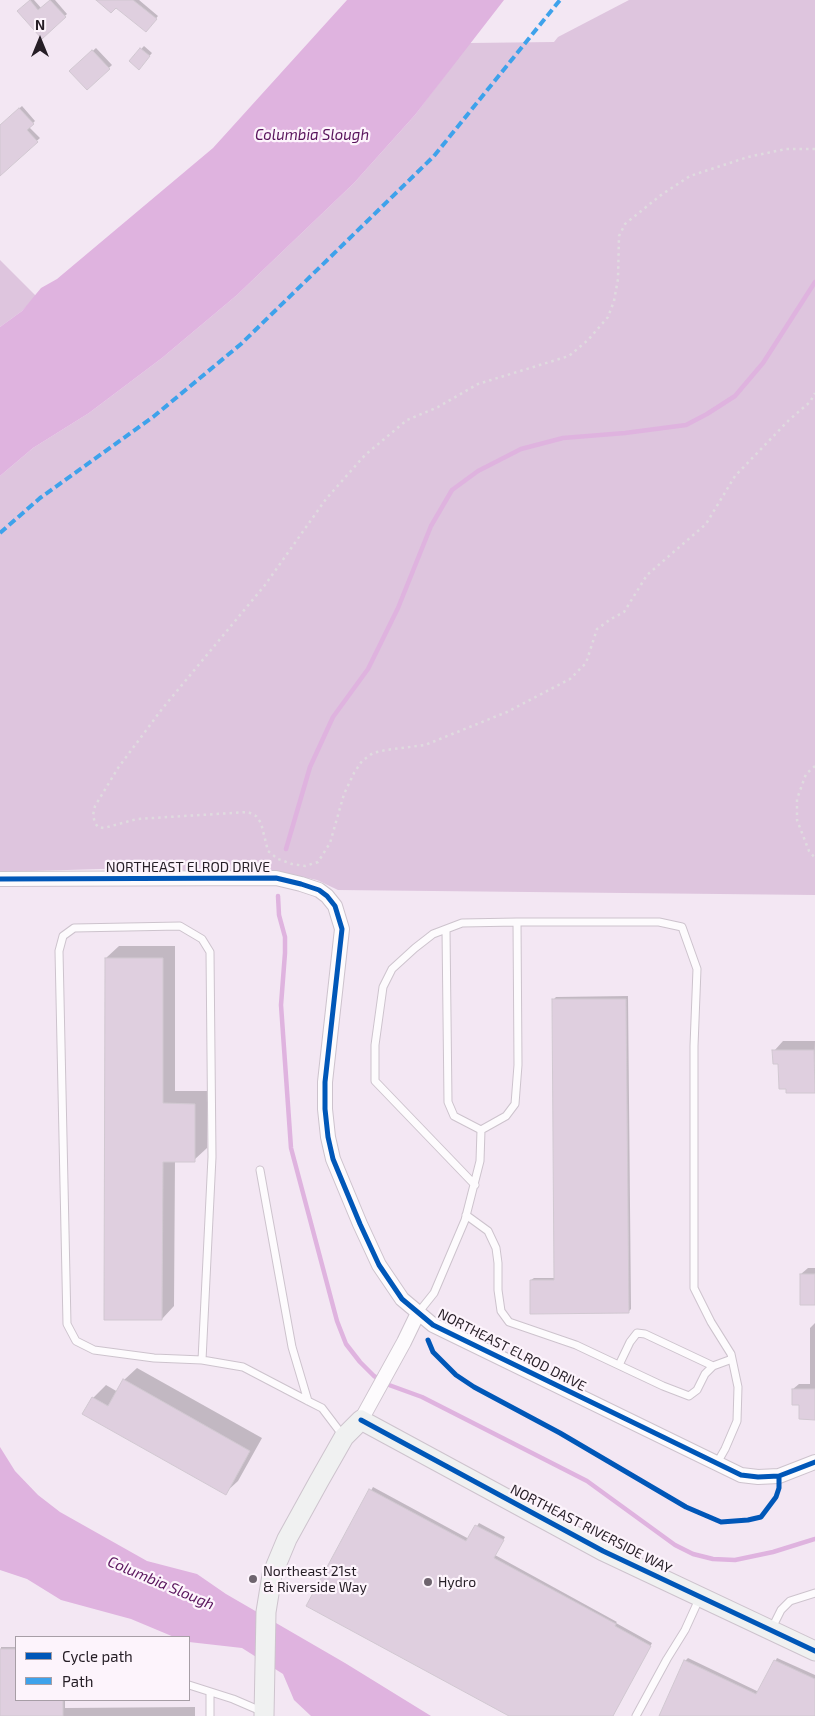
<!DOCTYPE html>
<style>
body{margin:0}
#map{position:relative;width:815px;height:1716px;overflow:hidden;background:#f3e7f3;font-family:"Exo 2",sans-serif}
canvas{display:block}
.legend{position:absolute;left:15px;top:1636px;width:175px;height:65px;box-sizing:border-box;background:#fdf4fc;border:1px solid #a79ea6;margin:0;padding:6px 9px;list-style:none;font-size:15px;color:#261e26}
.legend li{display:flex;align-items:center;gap:10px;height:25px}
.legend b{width:25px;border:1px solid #a79ea6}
.north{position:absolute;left:15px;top:15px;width:50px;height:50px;-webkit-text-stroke:4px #fdf4fc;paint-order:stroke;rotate:0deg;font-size:14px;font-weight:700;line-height:20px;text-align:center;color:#261e26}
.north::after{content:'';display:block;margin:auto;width:18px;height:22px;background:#261e26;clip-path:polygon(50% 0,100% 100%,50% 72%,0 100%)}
</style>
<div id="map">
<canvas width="815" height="1716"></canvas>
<ul class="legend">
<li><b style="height:6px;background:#0057b8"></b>Cycle path</li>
<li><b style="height:6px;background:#3ea2eb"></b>Path</li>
</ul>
<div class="north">N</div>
</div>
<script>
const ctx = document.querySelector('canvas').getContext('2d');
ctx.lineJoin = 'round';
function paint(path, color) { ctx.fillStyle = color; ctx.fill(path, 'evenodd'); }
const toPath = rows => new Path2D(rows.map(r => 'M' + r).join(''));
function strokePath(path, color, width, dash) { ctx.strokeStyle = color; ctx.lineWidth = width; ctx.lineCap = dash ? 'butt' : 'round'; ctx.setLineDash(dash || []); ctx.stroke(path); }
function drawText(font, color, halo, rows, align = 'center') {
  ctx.font = font + ' "Exo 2",sans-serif'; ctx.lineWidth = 4.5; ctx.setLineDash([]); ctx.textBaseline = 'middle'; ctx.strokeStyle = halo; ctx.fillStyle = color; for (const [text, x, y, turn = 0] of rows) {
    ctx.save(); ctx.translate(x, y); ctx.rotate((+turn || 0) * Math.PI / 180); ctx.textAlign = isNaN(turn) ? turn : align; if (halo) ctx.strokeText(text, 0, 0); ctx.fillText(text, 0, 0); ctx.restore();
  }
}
paint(toPath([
 [629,0,815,0,815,895,338,890,317,880,277,872,101,869,0,872,0,476,33,448,89,413,162,358,237,295,354,183,415,115,469,43,554,42,558,37],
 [0,260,36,296,22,311,0,327]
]), '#dec5de');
paint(toPath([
 [347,0,504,0,415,115,354,183,237,295,162,358,89,413,33,448,0,476,0,327,22,311,41,288,57,279,213,148],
 [0,1447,15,1471,38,1495,60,1512,147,1561,197,1574,226,1594,345,1663,431,1716,311,1716,294,1700,283,1674,242,1648,189,1642,189,1637,174,1637,131,1619,61,1600,27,1579,0,1570]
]), '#dfb3df');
paint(toPath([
 [31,0,34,0,42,9,51,0,55,0,67,14,42,37,19,12],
 [98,0,139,0,158,16,148,28,116,6],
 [144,46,152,53,141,66,130,61],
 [96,48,112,65,87,89,71,71],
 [22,106,35,121,29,127,40,138,2,172,0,170,0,126],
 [119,946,175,946,175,1091,207,1091,207,1148,194,1160,175,1160,174,1306,162,1319,106,958],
 [628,996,631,1309,628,1312,531,1280,534,1278,555,1278,553,1000,556,997],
 [783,1041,815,1041,814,1091,780,1062,774,1051],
 [808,1268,815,1268,815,1304,801,1274],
 [815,1323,815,1418,801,1404,793,1389,799,1384,810,1384,810,1328],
 [137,1368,262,1438,238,1481,225,1493,93,1398,106,1385,118,1392,124,1380],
 [373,1487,469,1539,479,1523,505,1537,495,1555,617,1622,616,1623,652,1643,613,1716,511,1716,307,1605],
 [1,1647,16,1647,16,1700,65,1700,65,1708,195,1707,195,1716,0,1716],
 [688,1658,759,1692,777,1658,815,1675,815,1716,660,1716,685,1661]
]), '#0003');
strokePath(toPath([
 [286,849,310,767,333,717,368,669,398,608,431,526,452,490,478,471,521,449,563,438,625,433,686,425,707,414,735,396,763,363,815,282],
 [278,896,279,915,285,937,285,953,281,1005,291,1148,337,1321,346,1344,360,1362,374,1376,389,1385,422,1397,587,1481,675,1545,693,1554,713,1559,735,1560,773,1552,815,1539]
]), '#dfb3df', 4.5);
const building = toPath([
 [30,0,38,10,50,0,66,17,42,39,17,11,30,0],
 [96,0,133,0,157,19,146,32,116,8,111,13,96,0],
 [140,48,150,56,139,70,129,61,140,48],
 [92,50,110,69,87,90,69,71,92,50],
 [19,108,34,124,27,130,38,142,0,176,0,125,19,108],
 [105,958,163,958,163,1103,195,1104,195,1162,163,1162,162,1320,104,1320,105,958],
 [552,999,626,999,629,1313,530,1314,530,1280,554,1280,552,999],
 [772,1050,814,1050,815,1093,786,1093,786,1089,779,1089,778,1064,773,1064,772,1050],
 [800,1274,815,1274,815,1305,800,1305,800,1274],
 [123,1379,250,1451,226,1495,82,1414,92,1397,108,1406,123,1379],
 [792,1389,815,1389,815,1420,799,1419,799,1405,792,1405,792,1389],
 [369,1489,466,1541,475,1525,504,1540,494,1558,616,1624,615,1626,651,1646,613,1716,509,1716,306,1606,369,1489],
 [0,1649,16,1649,16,1700,63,1700,63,1716,0,1716,0,1649],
 [684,1660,756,1694,774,1660,815,1679,815,1716,659,1716,684,1660]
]);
paint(building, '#dfcfdf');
strokePath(building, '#d1c8d1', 1);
const lane = toPath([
 [446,930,448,1102,454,1116,481,1130],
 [260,1170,292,1347,308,1401],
 [475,1185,375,1081,375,1045,383,987,392,969,415,948,433,934,462,923,517,922],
 [466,1215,488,1231,496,1248,498,1263,498,1290,501,1311,509,1322,576,1345,663,1386,689,1396,697,1390,705,1374,713,1366,732,1359],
 [418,1313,434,1293,465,1220,480,1161,481,1130,506,1116,515,1104,518,1065,517,922,659,922,682,927,697,969,694,1046,694,1288,711,1322,731,1354,738,1387,737,1421,725,1449,717,1463],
 [202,1360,154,1358,94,1350,76,1341,67,1324,59,951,63,936,74,928,180,926,202,939,210,952,212,1157,202,1360,243,1367,308,1401,322,1408,344,1437],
 [619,1365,630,1342,637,1333,645,1334,713,1366],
 [772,1628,781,1610,790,1601,815,1593],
 [189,1685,233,1699,261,1711],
 [210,1716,210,1692],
 [636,1716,667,1659,685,1630,700,1597]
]);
const street = toPath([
 [0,879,276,878,301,884,319,890,327,896,335,906,342,929,325,1082,325,1109,328,1137,333,1159,360,1224,379,1265,402,1299,433,1325,741,1475,758,1477,779,1476,815,1462],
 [361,1420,404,1342,418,1313]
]);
const secondary = toPath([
 [264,1716,266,1612,272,1575,287,1539,319,1481,344,1437,361,1420,603,1551,815,1651]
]);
strokePath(lane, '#cdc3cd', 9);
strokePath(street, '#cdc3cd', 16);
strokePath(secondary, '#cdc3cd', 21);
strokePath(toPath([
 [815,149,786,149,748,157,690,176,661,195,625,224,619,236,618,279,614,301,608,317,588,340,569,356,478,384,438,407,407,420,365,455,326,499,265,585,162,709,118,768,95,806,93,815,95,823,98,827,104,828,137,819,248,812,256,816,261,823,268,851,278,859,292,864,305,866,318,862,330,843,344,794,354,773,362,761,373,753,386,750,425,745,507,712,570,679,586,663,597,629,611,619,624,612,647,575,706,524,735,476,789,420,810,402,815,393],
 [815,766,806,774,797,799,797,820,809,851,815,858]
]), '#dfdbdf', 2.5, [2.5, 4]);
strokePath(lane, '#fdfbfd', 7);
strokePath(street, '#fdfbfd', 14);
strokePath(secondary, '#f0f1f1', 19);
strokePath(toPath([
 [0,533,40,498,153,417,241,344,434,156,560,0]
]), '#3ea2eb', 4, [8, 4]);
strokePath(toPath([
 [0,879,276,878,301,884,319,890,327,896,335,906,342,929,325,1082,325,1109,328,1137,333,1159,360,1224,379,1265,402,1299,433,1325,741,1475,758,1477,779,1476,815,1462],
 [428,1340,433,1352,456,1375,474,1387,560,1433,686,1507,721,1522,748,1520,761,1517,776,1497,779,1488,779,1476],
 [361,1420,603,1551,815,1651]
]), '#0057b8', 5);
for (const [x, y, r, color] of [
 [253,1579,5,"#6e646e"],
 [428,1582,5,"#6e646e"]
]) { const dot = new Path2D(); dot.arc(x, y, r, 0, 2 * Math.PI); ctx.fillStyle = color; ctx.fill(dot); strokePath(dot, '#fdf4fc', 2); }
drawText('14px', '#261e26', '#fdf4fc', [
 ["NORTHEAST ELROD DRIVE",188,867],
 ["NORTHEAST ELROD DRIVE",512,1350,27],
 ["NORTHEAST RIVERSIDE WAY",591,1529,27]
]);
drawText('14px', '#261e26', '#fdf4fc', [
 ["Northeast 21st",263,1571],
 ["& Riverside Way",263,1587],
 ["Hydro",438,1582]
], 'left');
drawText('italic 15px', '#59145c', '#fdf4fc', [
 ["Columbia Slough",312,135],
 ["Columbia Slough",161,1583,23]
]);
</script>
